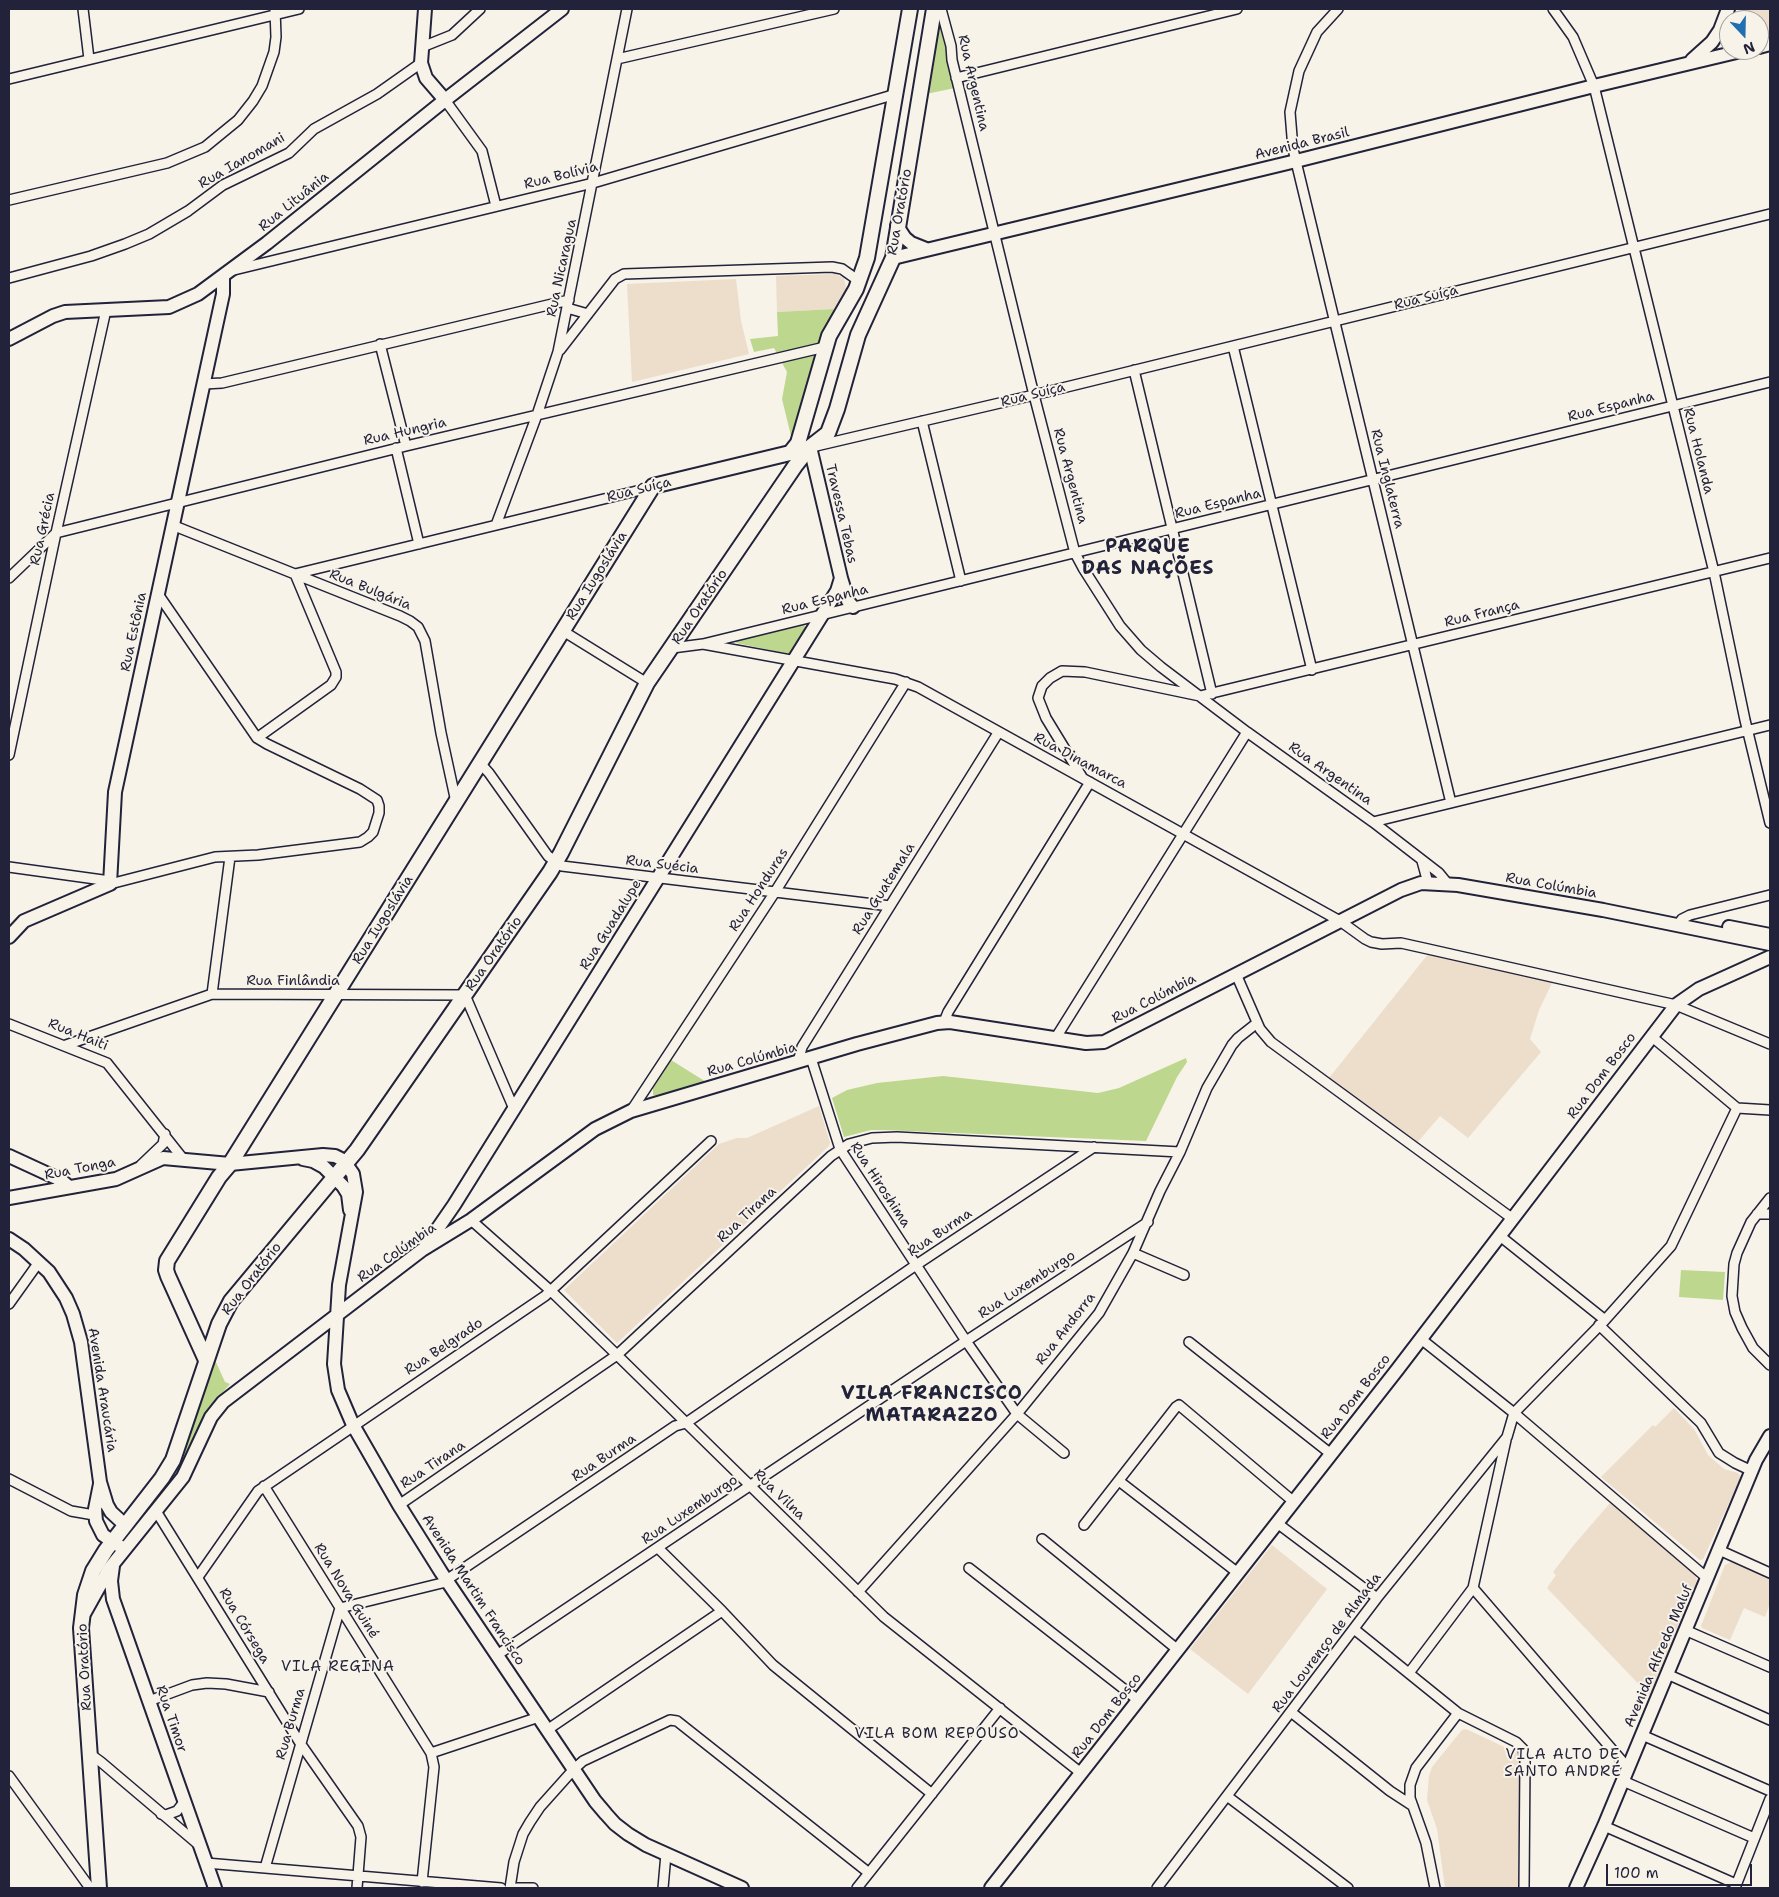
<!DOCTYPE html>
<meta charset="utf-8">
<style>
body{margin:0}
#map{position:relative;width:1779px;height:1897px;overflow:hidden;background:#f7f3e8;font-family:"Shantell Sans",sans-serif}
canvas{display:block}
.frame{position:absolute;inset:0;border:10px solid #22223b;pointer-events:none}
.north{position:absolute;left:1719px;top:10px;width:50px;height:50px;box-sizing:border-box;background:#f7f3e8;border:1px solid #a29fa3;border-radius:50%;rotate:159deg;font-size:14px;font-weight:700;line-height:20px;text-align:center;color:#22223b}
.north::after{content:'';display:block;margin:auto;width:18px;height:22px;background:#1f6fb2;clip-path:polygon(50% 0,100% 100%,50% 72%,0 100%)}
.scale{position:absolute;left:1606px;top:1864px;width:146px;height:22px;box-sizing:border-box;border:2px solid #22223b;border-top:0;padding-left:6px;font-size:15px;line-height:18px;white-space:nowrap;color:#22223b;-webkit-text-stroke:4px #f7f3e8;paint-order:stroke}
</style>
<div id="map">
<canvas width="1779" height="1897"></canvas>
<div class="frame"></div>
<div class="north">N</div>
<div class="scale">100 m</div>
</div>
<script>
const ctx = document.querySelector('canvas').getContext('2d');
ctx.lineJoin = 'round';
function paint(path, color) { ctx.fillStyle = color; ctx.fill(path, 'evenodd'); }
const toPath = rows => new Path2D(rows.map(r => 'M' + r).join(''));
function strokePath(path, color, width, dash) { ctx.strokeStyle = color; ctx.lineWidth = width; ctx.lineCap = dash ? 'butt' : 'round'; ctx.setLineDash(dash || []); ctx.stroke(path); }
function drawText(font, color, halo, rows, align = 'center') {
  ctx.font = font + ' "Shantell Sans",sans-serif'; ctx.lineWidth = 4; ctx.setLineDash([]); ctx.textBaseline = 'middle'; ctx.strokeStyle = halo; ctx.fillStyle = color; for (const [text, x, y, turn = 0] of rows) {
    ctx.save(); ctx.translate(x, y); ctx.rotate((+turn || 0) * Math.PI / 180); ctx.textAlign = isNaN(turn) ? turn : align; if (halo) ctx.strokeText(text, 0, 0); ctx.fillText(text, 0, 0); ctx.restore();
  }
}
paint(toPath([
 [1743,9,1770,9,1770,32,1759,35,1759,20,1739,20],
 [835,274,844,278,846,289,834,309,777,312,776,276],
 [736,279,741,321,749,354,632,382,627,284],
 [1429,953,1553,981,1539,1010,1530,1039,1541,1052,1468,1138,1440,1116,1416,1144,1329,1078],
 [819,1106,830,1143,829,1146,617,1343,564,1290,719,1144,737,1138,747,1138],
 [1674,1408,1694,1429,1708,1455,1724,1469,1738,1473,1741,1477,1703,1559,1700,1560,1601,1477,1653,1425,1655,1427],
 [1611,1502,1695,1574,1698,1583,1650,1696,1547,1588,1556,1575,1553,1572,1573,1546],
 [1272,1545,1327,1589,1248,1694,1190,1649],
 [1731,1562,1770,1579,1770,1603,1765,1617,1744,1608,1730,1640,1702,1628,1701,1626,1725,1565],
 [1466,1729,1517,1753,1520,1758,1518,1888,1445,1888,1437,1829,1427,1800,1429,1776,1432,1767,1462,1730]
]), '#edddcb');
paint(toPath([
 [939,15,955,88,926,94],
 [834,309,817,351,792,440,782,399,787,372,774,348,754,352,750,339,778,336,777,312],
 [804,625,806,628,789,654,736,643,737,641],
 [1186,1058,1187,1062,1177,1077,1146,1141,884,1130,871,1130,844,1137,832,1098,847,1090,877,1083,943,1076,1098,1093,1119,1088],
 [671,1060,703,1080,706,1082,658,1096,653,1095,653,1088],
 [1681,1270,1725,1272,1723,1300,1679,1297],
 [215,1360,225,1382,230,1384,207,1410,187,1459,175,1477,173,1476,183,1457]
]), '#bed78e');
const street = toPath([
 [83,9,89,59],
 [941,9,951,46,952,60,1034,395,1075,553,1083,568,1120,626,1141,650,1161,667,1247,732,1373,822,1439,873,1448,884],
 [1338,9,1317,32,1299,71,1290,112,1293,149,1451,803],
 [1553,9,1573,37,1594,86,1714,572,1745,720,1770,823],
 [422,47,452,35,480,9],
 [617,59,834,9],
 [956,78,1237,9],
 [9,79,299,9],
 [445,100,482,151,496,206],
 [9,200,167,163,205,147,238,120,253,101,262,86,274,52,276,37,275,9],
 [234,270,593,183,896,94],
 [9,278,91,256,125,244,149,234,188,211,223,185,289,153,314,129,377,94,421,63],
 [567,308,588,314],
 [380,344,406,446],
 [1233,346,1312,670],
 [560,350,615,279,624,274,832,267,842,269,859,281],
 [1134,370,1212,694],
 [204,384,222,383,569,300],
 [922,421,961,581],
 [816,446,1034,395,1770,214],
 [396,448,419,544],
 [172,525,400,616,410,621,418,627,425,641,441,733,456,802],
 [496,525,537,415,558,352,627,9],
 [9,578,56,533,406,446,825,347],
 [563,631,647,683],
 [703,644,895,679,918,687,1340,921,1365,939,1371,942,1382,944,1401,943,1428,949,1676,1005,1770,1044],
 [672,648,703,644,1770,382],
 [257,738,331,685,336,677,336,672,295,574,653,487],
 [9,755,56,533,106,310],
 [480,763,489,773,548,856,562,866,890,906],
 [1082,777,1046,718,1038,698,1042,686,1050,678,1062,671,1085,672,1200,696,1770,558],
 [1373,822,1770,725],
 [1422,861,1428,883],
 [9,867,110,881],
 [110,884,215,857,258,855,360,842,368,837,373,832,379,813,379,806,377,800,360,789,267,744,257,738,158,594],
 [1677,926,1682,919,1690,915,1770,895],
 [1236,974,1260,1029,1271,1042,1513,1219],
 [212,994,230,857],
 [944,1022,948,1012,1090,782],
 [9,1024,107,1063,184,1160],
 [1651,1036,1737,1108,1770,1110],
 [1055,1039,1247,732],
 [66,1045,212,994,465,995,514,1109],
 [811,1058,840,1149,966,1341,1010,1404,1017,1414,1064,1453],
 [798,1062,802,1047,998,733],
 [631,1111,775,892,906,682],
 [141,1165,163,1144,165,1134],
 [1770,1198,1751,1222,1737,1253,1734,1264,1732,1296,1735,1312,1742,1328,1753,1348,1770,1365],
 [1757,1214,1770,1214],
 [471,1220,551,1291,617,1355,884,1617,1081,1773],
 [1500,1236,1605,1320],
 [1133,1253,1184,1275],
 [9,1304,39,1262],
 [1599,1325,1701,1423,1719,1453,1735,1463,1752,1471],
 [1421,1339,1514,1413,1707,1578],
 [1189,1342,1331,1454],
 [9,1479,71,1511,94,1515],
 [1119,1481,1238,1573],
 [264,1486,431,1753,434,1767,422,1882],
 [399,1505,617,1355,831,1156,849,1144,872,1138,897,1137,1180,1152],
 [156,1511,300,1743,358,1826,361,1837,357,1888],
 [1277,1523,1377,1598],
 [1084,1525,1176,1407,1179,1405,1294,1502],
 [1042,1539,1178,1650],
 [658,1548,722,1611,773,1665,932,1794],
 [1719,1550,1770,1573],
 [969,1568,1138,1700],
 [198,1577,258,1491,545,1296,711,1141],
 [1473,1588,1628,1768],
 [858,1592,1017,1414,1099,1313,1133,1253,1160,1191,1180,1152,1207,1088,1232,1045,1238,1038,1257,1023],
 [1354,1629,1458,1713,1516,1742,1523,1749,1525,1760,1524,1888],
 [1685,1630,1770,1667],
 [497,1655,966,1341,1148,1222],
 [1409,1673,1473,1588,1506,1440],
 [1667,1674,1770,1720],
 [149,1701,192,1685,207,1683,226,1684,269,1692],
 [1291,1712,1390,1791,1413,1806],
 [547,1730,722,1611],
 [1642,1735,1770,1791],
 [431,1753,539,1717],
 [90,1754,101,1762,199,1845],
 [9,1776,90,1888],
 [1623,1781,1754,1838],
 [1227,1796,1348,1888],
 [161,1814,166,1815,177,1811,184,1802],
 [1604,1826,1736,1884],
 [206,1863,501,1888],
 [265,1868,340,1608,442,1583,675,1426,686,1423,916,1265,1094,1147],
 [510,1888,514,1862,523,1834,530,1822,540,1807,574,1769,583,1761,670,1720,677,1721,869,1873],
 [517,1888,533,1888],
 [663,1888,666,1854],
 [857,1888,1000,1708],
 [1157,1888,1377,1598,1507,1437,1514,1413,1605,1320,1671,1246,1737,1108],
 [1435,1888,1426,1843,1410,1798,1410,1785,1416,1768,1458,1713],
 [1735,1888,1770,1799]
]);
const secondary = toPath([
 [425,9,421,63,426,78,445,100],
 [1759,47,1770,44],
 [1692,60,1712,42,1720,30,1728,9],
 [897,226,905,238,911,243,926,249],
 [893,258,1296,161,1594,86,1745,50],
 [9,339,53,316,65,312,169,307,198,294,267,243,445,100,562,9],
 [841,578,848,601,853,607],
 [1729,927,1770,935],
 [9,937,24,921,110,884,115,792,223,294,223,276],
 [9,1156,61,1180,69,1187],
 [303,1159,313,1161,324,1167,343,1186,348,1194,350,1210],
 [9,1198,116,1179,163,1158,230,1164,323,1155,335,1156,343,1160,353,1174,356,1192,339,1285,334,1364,338,1390,353,1425,399,1505,441,1572,595,1801,606,1814,615,1824,628,1834,646,1845,742,1888],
 [9,1239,24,1249,49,1272,66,1298,73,1314,81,1342,100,1482,107,1505,111,1512,125,1525],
 [425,1247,454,1205,837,591,841,578,810,447],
 [100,1484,95,1509,96,1521,103,1535,121,1547],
 [113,1566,111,1581,113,1599,215,1888],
 [85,1612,109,1569,183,1477,211,1417,223,1402,422,1250,471,1220,595,1129,631,1111,857,1044,937,1023,950,1022,1086,1043,1104,1042,1401,890,1421,883,1458,885,1603,910,1770,944],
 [991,1888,1397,1370,1676,1005,1699,989,1770,957],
 [1576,1888,1604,1826,1756,1460,1770,1436]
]);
const primary = toPath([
 [206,1360,168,1276,166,1270,167,1261,219,1177,230,1164,653,486,790,453,798,443,829,336,856,289,867,258,910,9],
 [99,1888,81,1628,85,1595,93,1571,106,1550,162,1478,173,1460,219,1324,231,1301,357,1150,550,872,561,853,647,683,795,466,810,447,828,433,837,409,858,335,893,258,934,9]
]);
strokePath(street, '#22223b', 12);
strokePath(secondary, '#22223b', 16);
strokePath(primary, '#22223b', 18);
strokePath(street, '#f7f3e8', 9);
strokePath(secondary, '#f7f3e8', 12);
strokePath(primary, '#f7f3e8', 14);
drawText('14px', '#22223b', '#f7f3e8', [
 ["Rua Argentina",973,83,77],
 ["Avenida Brasil",1302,144,-14],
 ["Rua Ianomani",242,161,-30],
 ["Rua Bolívia",561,176,-14],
 ["Rua Lituânia",294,202,-39],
 ["Rua Oratório",900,212,-80],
 ["Rua Nicaragua",562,268,-78],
 ["Rua Suíça",1426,298,-14],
 ["Rua Suíça",1033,395,-14],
 ["Rua Espanha",1611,407,-14],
 ["Rua Hungria",405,432,-13],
 ["Rua Holanda",1698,451,76],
 ["Rua Argentina",1070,476,75],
 ["Rua Inglaterra",1387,479,76],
 ["Rua Suíça",639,490,-14],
 ["Rua Espanha",1218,504,-14],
 ["Travessa Tebas",841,514,77],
 ["Rua Grécia",43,529,-78],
 ["Rua Iugoslávia",597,576,-58],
 ["Rua Bulgária",370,590,22],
 ["Rua Espanha",825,600,-14],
 ["Rua Oratório",700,607,-56],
 ["Rua França",1482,614,-14],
 ["Rua Estônia",134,632,-78],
 ["Rua Dinamarca",1080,761,28],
 ["Rua Argentina",1330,774,35],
 ["Rua Suécia",662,865,7],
 ["Rua Colúmbia",1551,886,10],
 ["Rua Guatemala",884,889,-58],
 ["Rua Honduras",759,890,-57],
 ["Rua Iugoslávia",383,920,-58],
 ["Rua Guadalupe",611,925,-58],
 ["Rua Oratório",494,954,-55],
 ["Rua Finlândia",293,981],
 ["Rua Colúmbia",1154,999,-27],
 ["Rua Haiti",78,1035,22],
 ["Rua Colúmbia",752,1060,-16],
 ["Rua Dom Bosco",1602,1076,-53],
 ["Rua Tonga",80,1169,-11],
 ["Rua Hiroshima",880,1185,57],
 ["Rua Tirana",747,1215,-43],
 ["Rua Burma",940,1233,-34],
 ["Rua Colúmbia",397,1253,-35],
 ["Rua Oratório",252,1279,-52],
 ["Rua Luxemburgo",1027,1285,-33],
 ["Rua Andorra",1066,1329,-52],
 ["Rua Belgrado",444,1347,-34],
 ["Avenida Araucária",102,1390,81],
 ["Rua Dom Bosco",1356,1397,-52],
 ["Rua Burma",604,1458,-34],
 ["Rua Tirana",433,1465,-34],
 ["Rua Vilna",779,1495,44],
 ["Rua Luxemburgo",690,1510,-34],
 ["Avenida Martim Francisco",473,1590,57],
 ["Rua Nova Guiné",346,1591,58],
 ["Rua Córsega",244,1626,59],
 ["Rua Lourenço de Almada",1327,1643,-53],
 ["Avenida Alfredo Maluf",1659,1656,-67],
 ["Rua Oratório",85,1667,-93],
 ["Rua Dom Bosco",1107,1716,-52],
 ["Rua Timor",171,1719,71],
 ["Rua Burma",291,1724,-74]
]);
ctx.letterSpacing = '1px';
drawText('15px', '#22223b', '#f7f3e8', [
 ["VILA REGINA",338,1667],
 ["VILA BOM REPOUSO",937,1734],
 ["VILA ALTO DE",1563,1755],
 ["SANTO ANDRÉ",1563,1772]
]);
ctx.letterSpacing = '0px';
ctx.letterSpacing = '1px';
drawText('bold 19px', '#22223b', '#f7f3e8', [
 ["PARQUE",1148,547],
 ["DAS NAÇÕES",1148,569],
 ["VILA FRANCISCO",932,1394],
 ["MATARAZZO",932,1416]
]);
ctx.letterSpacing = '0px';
</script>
